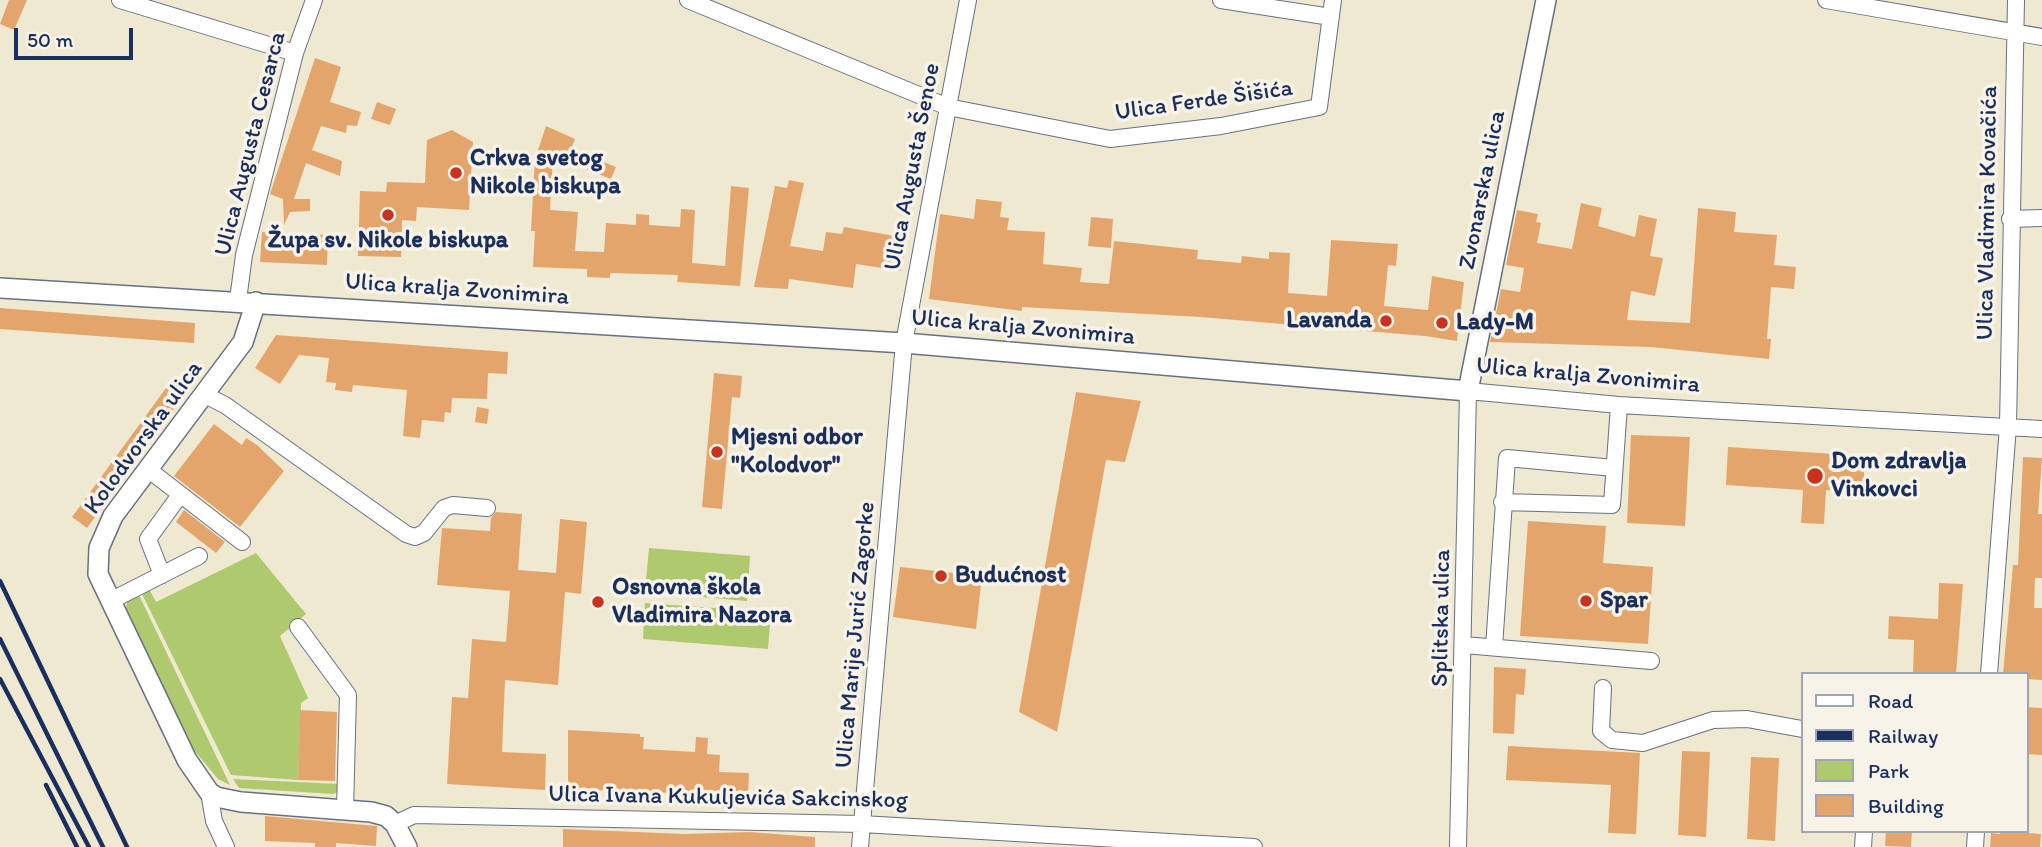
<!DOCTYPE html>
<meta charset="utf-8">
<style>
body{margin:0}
#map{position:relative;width:2042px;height:847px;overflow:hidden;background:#f0e9d1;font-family:Itim,sans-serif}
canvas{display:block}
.legend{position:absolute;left:1801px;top:672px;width:228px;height:161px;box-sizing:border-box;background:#f7f3e8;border:2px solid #9fa5b1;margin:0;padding:9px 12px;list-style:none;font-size:21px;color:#1b2f5e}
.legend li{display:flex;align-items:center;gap:14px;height:35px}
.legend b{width:35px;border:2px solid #9fa5b1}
.scale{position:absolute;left:14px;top:28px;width:119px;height:32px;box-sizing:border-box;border:4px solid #1b2f5e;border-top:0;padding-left:9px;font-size:21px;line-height:24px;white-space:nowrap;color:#1b2f5e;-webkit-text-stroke:5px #f7f3e8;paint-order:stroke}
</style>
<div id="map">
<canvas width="2042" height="847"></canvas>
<ul class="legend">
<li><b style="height:9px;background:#fff"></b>Road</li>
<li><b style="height:9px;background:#1b2f5e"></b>Railway</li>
<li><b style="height:19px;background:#afc96f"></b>Park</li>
<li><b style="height:19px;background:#e4a56d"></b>Building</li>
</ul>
<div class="scale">50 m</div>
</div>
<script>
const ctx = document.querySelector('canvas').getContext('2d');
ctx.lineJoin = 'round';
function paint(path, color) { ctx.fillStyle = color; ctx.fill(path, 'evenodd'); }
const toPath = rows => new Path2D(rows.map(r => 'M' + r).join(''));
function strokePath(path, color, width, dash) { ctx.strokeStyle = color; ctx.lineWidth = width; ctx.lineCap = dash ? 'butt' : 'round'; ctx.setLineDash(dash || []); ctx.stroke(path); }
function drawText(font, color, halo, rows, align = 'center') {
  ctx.font = font + ' Itim,sans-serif'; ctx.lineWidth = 7; ctx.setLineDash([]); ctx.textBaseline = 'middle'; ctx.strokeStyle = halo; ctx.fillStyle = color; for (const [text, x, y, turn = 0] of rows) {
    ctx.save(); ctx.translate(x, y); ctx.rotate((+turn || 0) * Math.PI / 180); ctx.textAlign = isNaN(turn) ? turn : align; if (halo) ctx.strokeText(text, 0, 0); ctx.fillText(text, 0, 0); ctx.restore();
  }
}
paint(toPath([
 [649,548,750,556,747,601,645,592],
 [256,553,306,614,280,636,308,698,301,703,298,780,231,775,142,594,149,589,156,602],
 [139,595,230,785,218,779,194,750,126,610,127,601],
 [645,603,771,612,768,649,643,639],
 [233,779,339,784,338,792,333,794,239,788]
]), '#afc96f');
paint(toPath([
 [9,0,27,0,14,30,0,24],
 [315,58,341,67,330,102,361,112,357,126,347,125,346,133,321,126,312,150,342,161,340,176,306,163,294,199,310,199,310,211,290,212,284,225,283,199,270,194],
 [377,102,396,109,390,125,371,119],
 [546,126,575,139,571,149,616,167,611,179,553,156,550,210,578,212,575,251,604,252,606,223,636,225,636,214,649,215,649,225,680,227,681,209,695,210,692,263,725,266,731,186,749,188,740,286,677,282,678,275,647,274,610,273,610,278,587,277,587,269,533,267,535,231,531,231,535,159],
 [452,130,473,142,469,210,417,207,416,221,402,220,401,257,358,256,360,191,386,192,387,182,425,183,427,140],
 [789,180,804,183,790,246,823,251,826,232,842,234,844,227,906,238,901,271,856,264,853,288,789,279,788,289,754,287,775,186,787,188],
 [976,199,1002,202,1000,217,1009,218,1007,230,1045,232,1043,264,1082,268,1080,282,1109,284,1114,241,1198,250,1197,259,1241,263,1242,256,1269,259,1269,252,1290,253,1288,293,1327,296,1331,240,1398,244,1396,266,1388,265,1384,306,1428,310,1432,276,1464,282,1457,341,1425,336,1200,317,1022,307,1022,311,929,299,940,214,974,219],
 [1581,203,1602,208,1598,226,1635,237,1639,215,1657,219,1650,256,1663,258,1655,296,1631,291,1627,320,1690,323,1698,208,1736,212,1734,232,1777,235,1774,265,1796,267,1794,289,1771,287,1767,339,1771,339,1769,359,1651,347,1490,342,1501,289,1520,292,1524,268,1506,265,1517,210,1538,214,1536,222,1541,223,1537,243,1572,249],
 [1091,217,1113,219,1111,248,1088,246],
 [262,232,279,233,278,243,303,245,304,234,328,235,327,265,260,262],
 [0,308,195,323,194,343,0,329],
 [276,335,508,352,507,374,488,373,487,399,452,398,451,413,445,412,444,422,422,420,420,438,403,436,407,390,353,385,352,392,335,390,336,383,326,382,329,358,299,355,280,384,255,368],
 [714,373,742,376,740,398,732,397,722,509,702,507],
 [166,388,181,399,87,528,72,517],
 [1076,392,1141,401,1125,462,1106,460,1057,732,1019,712],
 [477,407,489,409,487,424,475,422],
 [214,424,242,445,246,438,257,445,284,471,240,527,174,476],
 [1631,435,1690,437,1685,526,1627,523],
 [1728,447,1865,456,1863,493,1826,490,1824,524,1801,523,1803,490,1726,485],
 [2023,457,2042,458,2038,514,2042,514,2042,578,2035,578,2034,608,2042,608,2042,680,2026,679,2026,674,2003,674,2013,565,2018,565],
 [184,510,225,542,216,553,176,522],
 [496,512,522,514,518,570,556,573,560,519,587,522,581,594,565,592,558,685,505,680,502,752,546,754,545,790,447,784,452,697,468,698,472,639,506,642,510,591,437,585,442,528,490,531,491,518],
 [1528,521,1606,526,1603,563,1653,567,1648,644,1520,636],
 [900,567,982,576,976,629,893,617],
 [1939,583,1963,584,1956,674,1913,674,1914,640,1888,639,1889,616,1938,619],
 [1494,667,1526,669,1524,695,1516,694,1514,734,1493,733],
 [2026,707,2042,708,2042,755,2026,754],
 [300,710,337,712,335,781,298,780],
 [568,730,640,734,640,737,644,737,643,749,695,752,696,737,708,738,707,754,720,755,719,772,749,773,748,796,568,789],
 [1508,746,1640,753,1636,834,1608,833,1611,785,1506,780],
 [1682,751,1710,752,1706,837,1678,835],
 [1751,757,1779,758,1775,841,1747,839],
 [265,816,377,826,376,846,336,843,336,847,315,847,315,843,265,841],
 [563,829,685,834,749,832,815,837,815,847,563,847],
 [1886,831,1912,831,1911,847,1885,846],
 [2000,831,2041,834,2040,847,1990,847,1991,833,2000,834]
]), '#e4a56d');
const minor = toPath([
 [120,0,295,53],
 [688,0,948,107,1110,139,1221,126,1319,107,1333,0],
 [1221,0,1331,17],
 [1826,0,2042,37],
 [2010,219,2042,218],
 [238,300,244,255,295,53,314,0],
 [205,395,225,405,406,534,415,537,424,533,444,508,453,505,487,508],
 [149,470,242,542],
 [1502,502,1612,505,1619,405],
 [162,575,148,539,180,495],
 [110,601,199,556],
 [298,627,348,695,345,810],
 [1464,645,1651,661],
 [1494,647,1507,458,1614,468],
 [1989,674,2008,426,2016,0],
 [1603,688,1601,731,1612,740,1643,743,1713,720,1747,719,1802,729],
 [209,792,214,821,226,847],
 [395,824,414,815,862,824,1254,847],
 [860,847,904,343,968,0],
 [1458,847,1468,391,1619,405,2042,429],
 [1863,847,1864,831],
 [1975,847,1976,831]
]);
const major = toPath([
 [0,288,904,343,1468,391,1546,0],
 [256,302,243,342,113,516,99,548,98,574,187,760,209,792,216,797,241,802,371,812,386,816,395,824,407,847]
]);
strokePath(minor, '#667086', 18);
strokePath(major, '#667086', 22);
strokePath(minor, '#fff', 16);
strokePath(major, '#fff', 19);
strokePath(toPath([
 [0,581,127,847],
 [0,639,103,847],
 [0,679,89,847],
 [46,785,77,847]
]), '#1b2f5e', 4.5);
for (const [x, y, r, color] of [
 [456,173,7,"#c8321e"],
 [388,215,7,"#c8321e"],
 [1386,321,7,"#c8321e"],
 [1442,323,7,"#c8321e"],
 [717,452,7,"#c8321e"],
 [1815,476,9,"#c8321e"],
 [941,576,7,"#c8321e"],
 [1586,601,7,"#c8321e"],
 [598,602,7,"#c8321e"]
]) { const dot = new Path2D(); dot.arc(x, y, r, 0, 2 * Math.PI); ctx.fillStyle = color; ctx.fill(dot); strokePath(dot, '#f7f3e8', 2.5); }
drawText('24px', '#1b2f5e', '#f7f3e8', [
 ["Ulica Ferde Šišića",1204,101,-8],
 ["Ulica Augusta Cesarca",251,144,-76],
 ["Ulica Augusta Šenoe",913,167,-79],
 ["Zvonarska ulica",1483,190,-79],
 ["Ulica Vladimira Kovačića",1988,213,-89],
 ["Ulica kralja Zvonimira",457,290,4],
 ["Ulica kralja Zvonimira",1023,328,5],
 ["Ulica kralja Zvonimira",1588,376,5],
 ["Kolodvorska ulica",144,438,-54],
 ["Splitska ulica",1442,618,-89],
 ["Ulica Marije Jurić Zagorke",856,635,-85],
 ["Ulica Ivana Kukuljevića Sakcinskog",728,798,1]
]);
drawText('bold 24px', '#1b2f5e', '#f7f3e8', [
 ["Crkva svetog",470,159],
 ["Nikole biskupa",470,187],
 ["Župa sv. Nikole biskupa",388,241,"center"],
 ["Lavanda",1372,321,"right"],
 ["Lady-M",1456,323],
 ["Mjesni odbor",731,438],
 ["\"Kolodvor\"",731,466],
 ["Dom zdravlja",1831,462],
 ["Vinkovci",1831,490],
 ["Budućnost",955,576],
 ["Osnovna škola",612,588],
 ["Vladimira Nazora",612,616],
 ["Spar",1600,601]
], 'left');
</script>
